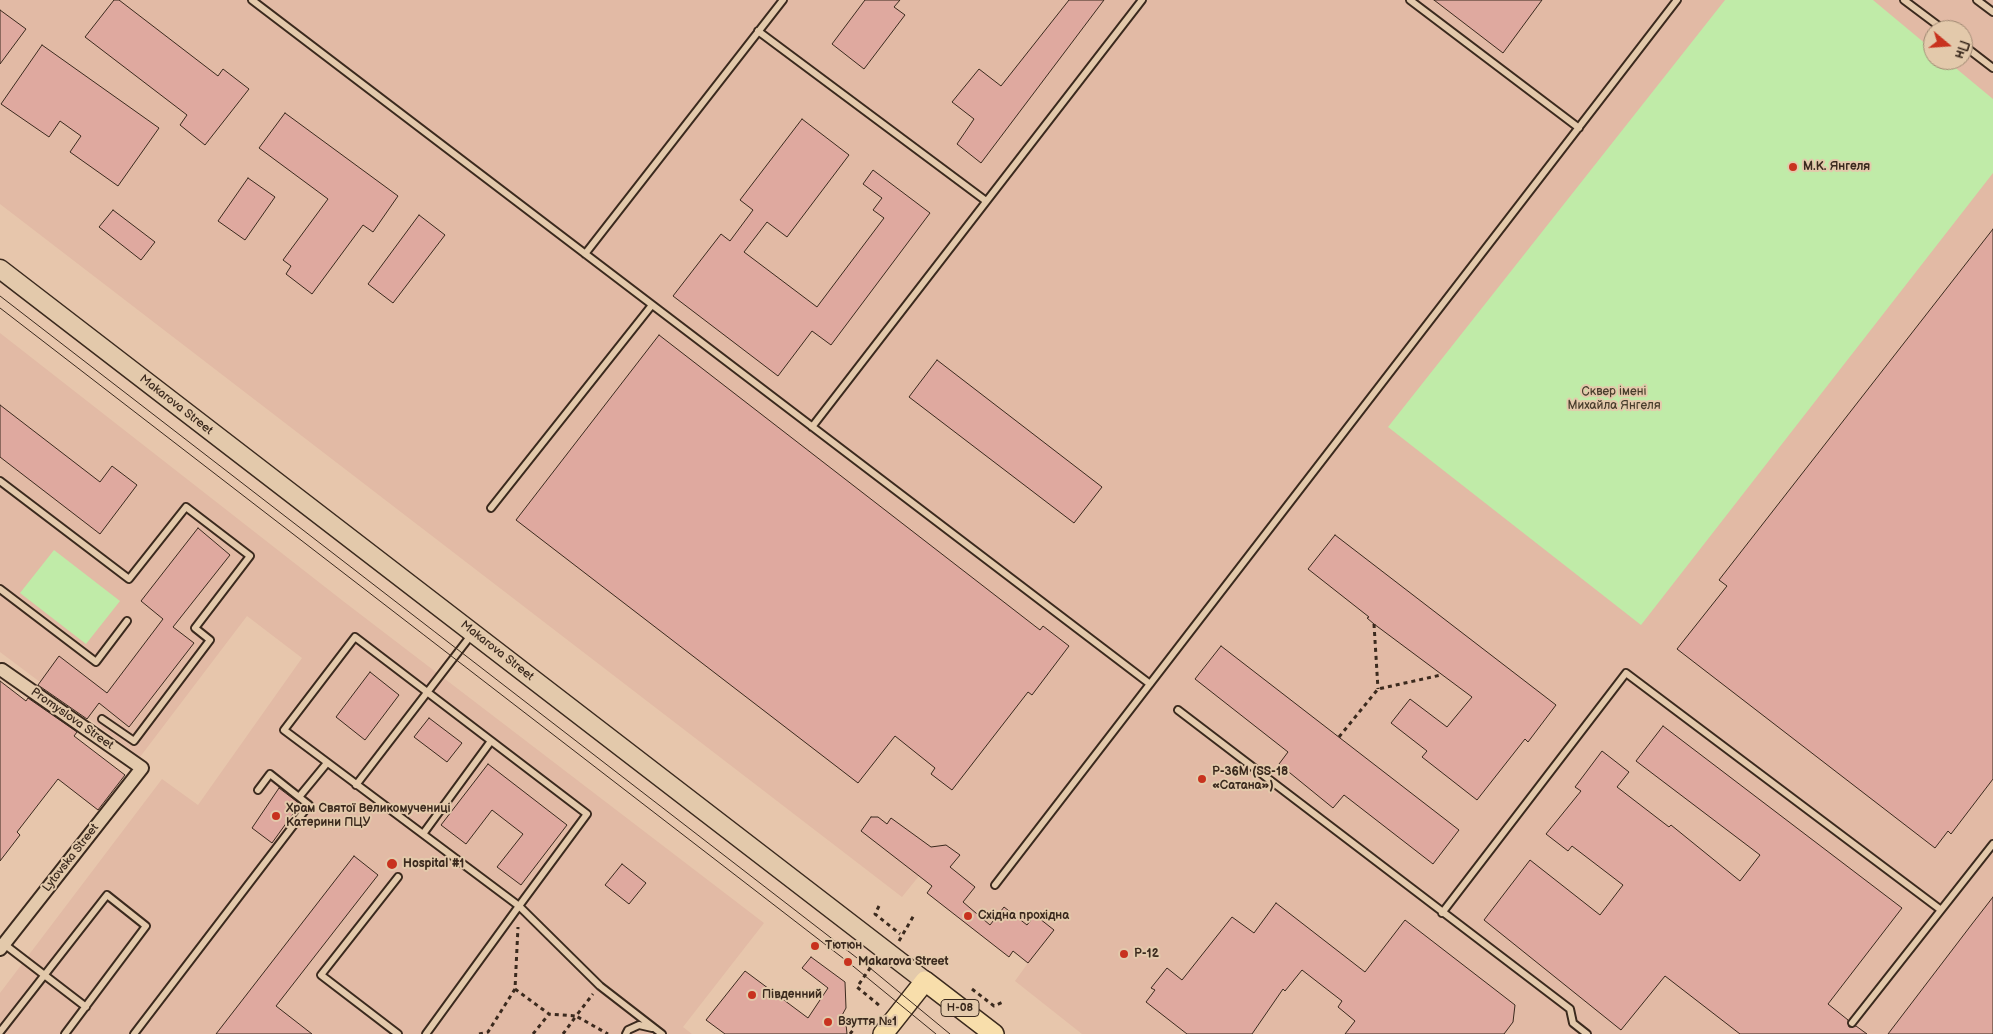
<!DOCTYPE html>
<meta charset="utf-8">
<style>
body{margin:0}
#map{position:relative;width:1993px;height:1034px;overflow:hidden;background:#e7c6ac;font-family:"Balsamiq Sans",sans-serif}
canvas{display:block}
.north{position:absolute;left:1923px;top:20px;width:50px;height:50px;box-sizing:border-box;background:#e3c9ab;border:1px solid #a08973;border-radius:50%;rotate:108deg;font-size:14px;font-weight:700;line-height:20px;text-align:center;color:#3b2a1e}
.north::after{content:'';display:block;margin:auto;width:18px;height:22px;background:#c8321e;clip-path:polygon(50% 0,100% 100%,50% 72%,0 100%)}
</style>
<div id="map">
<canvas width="1993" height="1034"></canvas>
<div class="north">Пн</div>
</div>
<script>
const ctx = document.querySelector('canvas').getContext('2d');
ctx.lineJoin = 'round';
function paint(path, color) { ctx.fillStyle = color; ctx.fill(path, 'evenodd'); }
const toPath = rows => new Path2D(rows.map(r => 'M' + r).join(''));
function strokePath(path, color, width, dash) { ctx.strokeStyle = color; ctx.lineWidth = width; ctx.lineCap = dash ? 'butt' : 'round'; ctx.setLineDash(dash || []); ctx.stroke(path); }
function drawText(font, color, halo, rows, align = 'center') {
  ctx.font = font + ' "Balsamiq Sans",sans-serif'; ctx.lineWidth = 4; ctx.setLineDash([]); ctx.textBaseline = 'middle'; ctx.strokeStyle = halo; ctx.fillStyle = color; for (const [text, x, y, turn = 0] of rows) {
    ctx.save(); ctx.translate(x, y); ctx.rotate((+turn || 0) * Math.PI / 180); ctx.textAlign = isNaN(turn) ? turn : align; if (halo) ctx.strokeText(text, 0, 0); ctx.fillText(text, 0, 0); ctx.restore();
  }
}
paint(toPath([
 [0,0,1993,0,1993,1034,1082,1034,1015,981,1028,963,1013,951,1009,957,927,893,932,886,919,876,902,897,0,204],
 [1933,30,1963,30,1963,60,1933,60],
 [0,333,343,601,764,923,683,1027,692,1034,0,1034,0,993,162,779,198,805,302,658,247,616,140,757,0,652]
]), '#e2baa5');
paint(toPath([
 [1725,0,1873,0,1933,50,1933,60,1946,60,1993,99,1993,173,1641,625,1388,427],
 [54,550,120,601,86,644,20,593]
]), '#c0eba8');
const building = toPath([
 [114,0,119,0,218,76,223,69,249,89,205,145,180,125,187,115,85,37,114,0],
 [865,0,900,0,894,7,905,15,864,69,832,44,865,0],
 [1069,0,1104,0,981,163,957,144,974,119,952,102,979,69,1001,86,1069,0],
 [1434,0,1542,0,1503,53,1434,0],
 [0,10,26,29,0,64,0,10],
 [42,45,159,128,118,186,70,152,81,136,60,121,49,137,1,104,42,45],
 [285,113,398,196,373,232,363,225,312,294,286,274,291,266,283,260,328,199,259,148,285,113],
 [802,119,849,155,787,237,767,222,744,252,817,307,884,218,873,210,882,198,863,184,873,170,930,213,831,345,812,331,778,376,673,296,721,234,730,241,753,210,740,200,802,119],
 [248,178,275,197,245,240,218,221,248,178],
 [113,210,155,242,141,260,99,227,113,210],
 [419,215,445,235,393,303,368,284,419,215],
 [1993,229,1993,779,1951,834,1948,831,1935,848,1677,649,1727,586,1719,580,1993,229],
 [659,335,1040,630,1043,626,1069,646,1032,695,1028,692,952,790,931,774,935,768,895,736,858,783,516,520,659,335],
 [937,360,1102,487,1074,523,909,397,937,360],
 [0,405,100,482,112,466,137,485,100,534,0,457,0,405],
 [198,528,230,555,173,627,194,643,129,727,99,703,87,719,38,685,59,656,107,693,163,619,141,601,198,528],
 [1335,535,1556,705,1528,742,1525,739,1477,800,1422,757,1427,751,1391,723,1410,699,1447,727,1472,697,1374,624,1367,618,1369,617,1308,569,1335,535],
 [1221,646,1459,830,1433,864,1344,795,1333,808,1279,764,1288,752,1195,679,1221,646],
 [370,672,399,695,365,740,336,717,370,672],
 [0,681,26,701,28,698,77,732,74,736,125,775,98,810,58,779,17,832,20,835,0,861,0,681],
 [429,718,462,743,447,762,414,737,429,718],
 [1663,726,1902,908,1828,1004,1848,1020,1849,1027,1856,1026,1867,1034,1740,1034,1665,976,1621,1030,1484,920,1530,860,1600,915,1623,885,1572,846,1568,851,1546,834,1581,791,1575,787,1602,751,1629,772,1617,787,1669,827,1671,825,1740,881,1760,855,1636,761,1663,726],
 [488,764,567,825,521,885,497,867,523,834,492,810,466,844,441,825,488,764],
 [279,788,300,804,272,843,252,828,279,788],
 [871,817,878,817,887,824,891,818,931,847,946,845,960,855,950,867,975,887,963,902,990,925,1004,907,1027,925,1035,915,1054,930,1028,963,1013,951,1009,957,927,893,932,886,861,831,871,817],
 [354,856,378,875,276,1006,312,1034,216,1034,354,856],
 [622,864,646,883,629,904,605,885,622,864],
 [1993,897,1993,1034,1888,1034,1972,924,1993,897],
 [1276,903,1365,972,1405,920,1515,1005,1513,1022,1504,1034,1345,1034,1355,1021,1338,1007,1342,1001,1302,970,1285,991,1283,989,1252,1034,1187,1034,1146,1002,1155,990,1151,988,1167,968,1182,980,1232,917,1254,933,1276,903],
 [811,957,845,982,846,1008,840,1019,846,1024,847,1034,725,1034,706,1020,745,971,808,1018,828,988,802,968,811,957]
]);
paint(building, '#dfa99f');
strokePath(building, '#3b2a1e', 1);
const service = toPath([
 [252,0,1150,684],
 [1410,0,1579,128],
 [1904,0,1944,30],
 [1977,0,1993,12],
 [758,31,986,201],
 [1963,45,1993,68],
 [585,254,783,0],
 [812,427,1142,0],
 [0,481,129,579,186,507,250,556,195,628,210,640,134,741,102,719],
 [491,508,652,305],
 [0,589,96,662,127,621],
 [1178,710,1570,1009,1573,1023,1587,1034],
 [356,785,472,634],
 [299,797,327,763],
 [423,834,491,741],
 [398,877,321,975,398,1034],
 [995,885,1677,0],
 [1442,913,1626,673,1941,910],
 [4,944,86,1007],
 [1852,1023,1993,844],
 [0,1032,107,895,146,926,65,1034],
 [134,1034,309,805,270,774,258,790],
 [426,1034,519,906,587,814,355,637,284,730,519,906,600,986,662,1034],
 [626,1034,628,1030,639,1025,652,1028]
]);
const minor = toPath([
 [0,949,142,768,2,670]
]);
const secondary = toPath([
 [0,269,925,981]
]);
const primary = toPath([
 [883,1034,925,981,994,1034]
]);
strokePath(service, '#3b2a1e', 10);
strokePath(minor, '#3b2a1e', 16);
strokePath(secondary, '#3b2a1e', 21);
strokePath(primary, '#3b2a1e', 22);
strokePath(toPath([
 [1374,624,1378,689],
 [1339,737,1378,689,1441,675],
 [879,906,875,914,900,934],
 [899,941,914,915],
 [875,961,857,987,880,1006],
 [515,989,549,1014,576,1016,593,994],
 [972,989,994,1006,1003,1002],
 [479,1034,488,1032,515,989,518,927],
 [533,1034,549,1014],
 [563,1034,576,1016,608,1034],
 [850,1034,853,1030]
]), '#3b2a1e', 3, [4, 4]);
strokePath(service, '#e3c9ab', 6);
strokePath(minor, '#e3c9ab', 12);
strokePath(secondary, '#e3c9ab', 18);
strokePath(primary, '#f8deab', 19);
strokePath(toPath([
 [0,296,870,968,950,1034],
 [0,308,848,962,936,1034]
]), '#3b2a1e', 1);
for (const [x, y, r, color] of [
 [1793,167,5,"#c8321e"],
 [1202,779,5,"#c8321e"],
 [276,816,5,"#c8321e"],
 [392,864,6,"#c8321e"],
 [968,916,5,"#c8321e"],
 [815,946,5,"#c8321e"],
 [1124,954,5,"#c8321e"],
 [848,962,5,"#c8321e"],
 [752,995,5,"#c8321e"],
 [828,1022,5,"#c8321e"]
]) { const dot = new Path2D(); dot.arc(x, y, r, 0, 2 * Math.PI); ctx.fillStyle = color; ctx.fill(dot); strokePath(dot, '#e3c9ab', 2); }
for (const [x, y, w] of [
 [960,1008,38]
]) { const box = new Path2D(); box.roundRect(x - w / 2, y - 8.5, w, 17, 4); ctx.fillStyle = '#e3c9ab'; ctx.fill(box); strokePath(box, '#3b2a1e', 1); }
drawText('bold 11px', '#3b2a1e', null, [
 ["Н-08",960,1008]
]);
drawText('bold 12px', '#3b2a1e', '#e3c9ab', [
 ["М.К. Янгеля",1803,167],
 ["Р-36М (SS-18",1212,772],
 ["«Сатана»)",1212,786],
 ["Храм Святої Великомучениці",286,809],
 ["Катерини ПЦУ",286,823],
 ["Hospital #1",403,864],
 ["Східна прохідна",978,916],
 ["Тютюн",825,946],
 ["Р-12",1134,954],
 ["Makarova Street",858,962],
 ["Південний",762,995],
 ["Взуття №1",838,1022]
], 'left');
drawText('12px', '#483d2c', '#e3c9ab', [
 ["Сквер імені",1614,392],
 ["Михайла Янгеля",1614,406]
]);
drawText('12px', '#3b2a1e', '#e3c9ab', [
 ["Makarova Street",176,405,38],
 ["Makarova Street",497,651,38],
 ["Promyslova Street",72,719,35],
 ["Lytovska Street",71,858,-52]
]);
</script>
